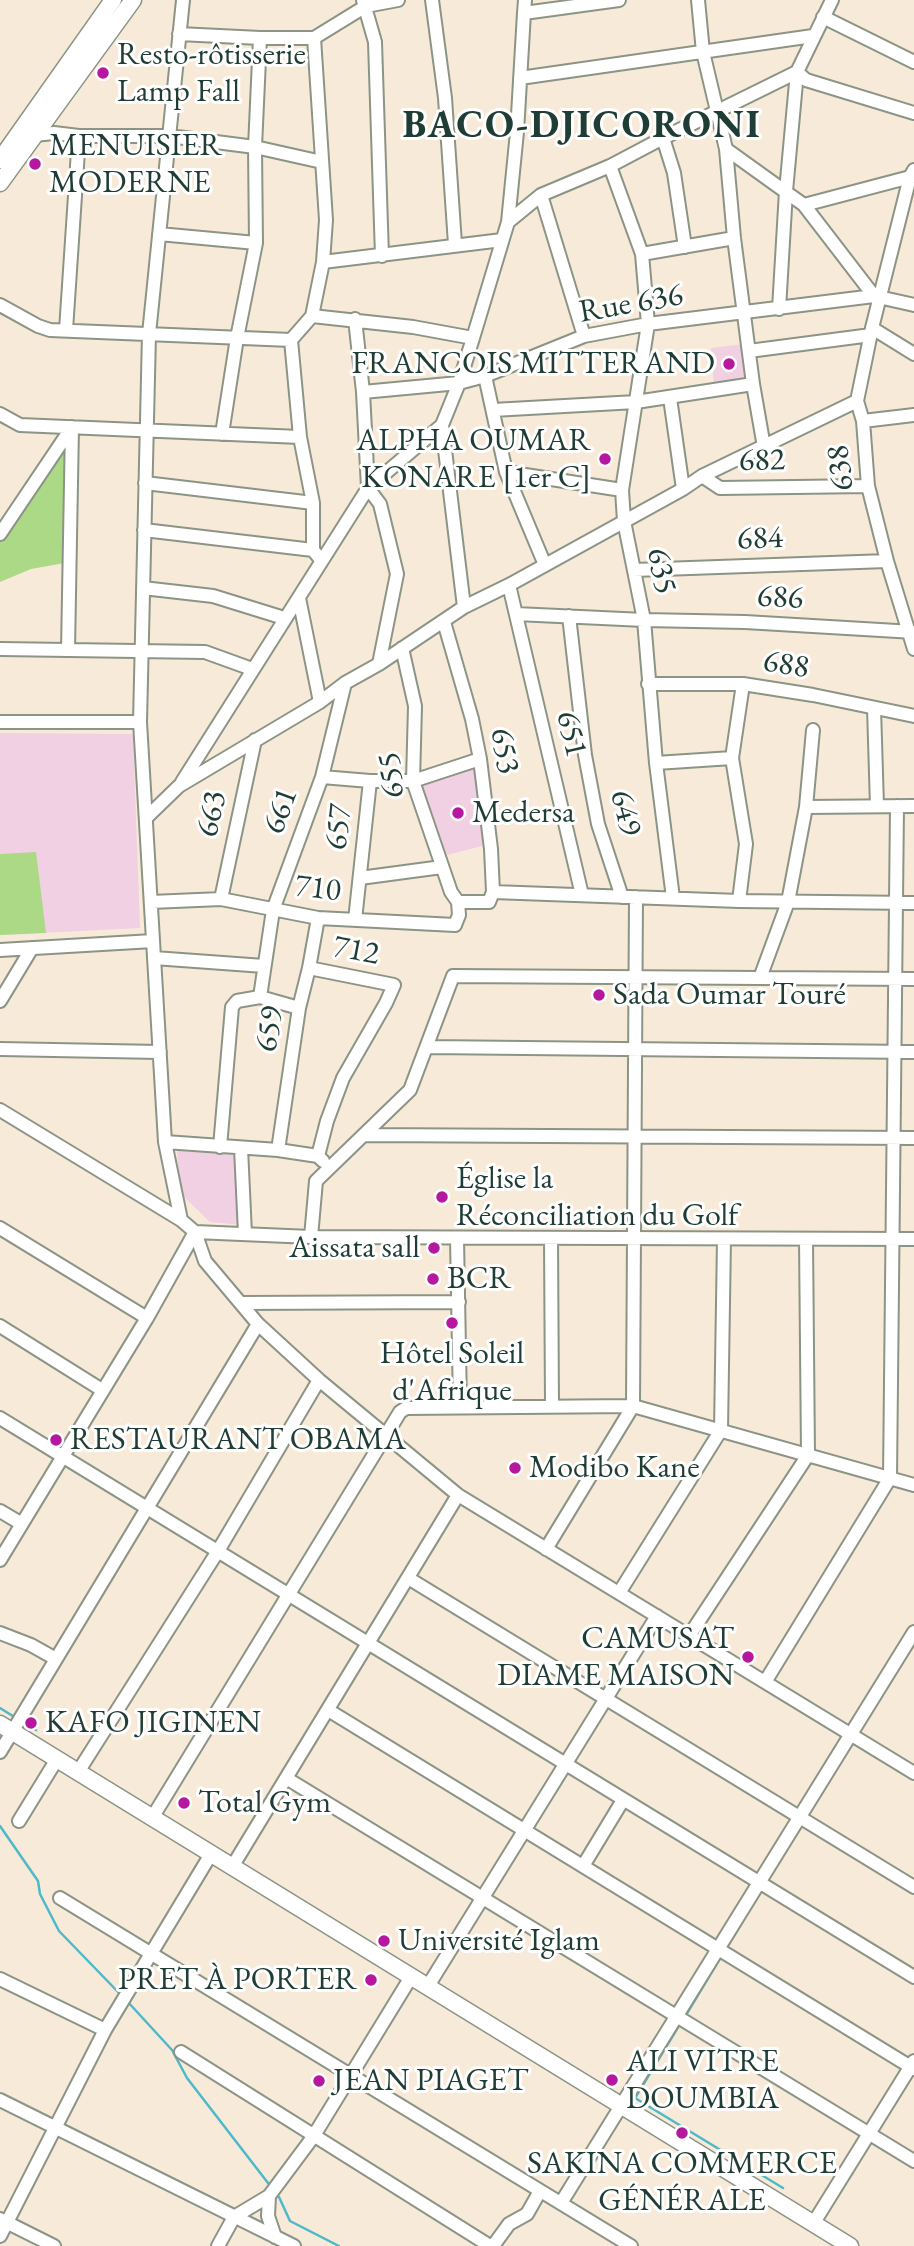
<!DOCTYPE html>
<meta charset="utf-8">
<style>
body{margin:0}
canvas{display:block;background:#f8ead8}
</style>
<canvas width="914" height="2246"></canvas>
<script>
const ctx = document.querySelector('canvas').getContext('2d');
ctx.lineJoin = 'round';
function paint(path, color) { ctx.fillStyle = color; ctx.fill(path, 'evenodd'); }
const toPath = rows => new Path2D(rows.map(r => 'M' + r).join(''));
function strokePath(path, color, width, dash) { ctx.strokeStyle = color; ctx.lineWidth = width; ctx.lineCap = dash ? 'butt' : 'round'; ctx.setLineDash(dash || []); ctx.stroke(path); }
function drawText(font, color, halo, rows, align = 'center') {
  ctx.font = font + ' "EB Garamond",serif'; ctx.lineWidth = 6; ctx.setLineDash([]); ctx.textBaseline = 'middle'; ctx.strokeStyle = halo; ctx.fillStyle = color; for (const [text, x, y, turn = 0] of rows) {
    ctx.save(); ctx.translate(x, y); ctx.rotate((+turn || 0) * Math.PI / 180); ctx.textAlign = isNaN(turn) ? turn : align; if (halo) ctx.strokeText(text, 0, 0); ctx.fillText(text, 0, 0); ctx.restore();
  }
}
paint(toPath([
 [743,344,749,380,714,385,711,348],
 [0,733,133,734,140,928,0,935],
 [479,763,486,845,447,855,421,781],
 [177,1148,239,1151,242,1225,210,1222,179,1192]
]), '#f1d0e3');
paint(toPath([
 [72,427,70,562,31,569,0,582,0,536],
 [36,852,46,933,0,935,0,854]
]), '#acd985');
strokePath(toPath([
 [0,1708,16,1718],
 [24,1723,36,1730],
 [0,1826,38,1881,40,1894,59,1931,120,1994],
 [726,1949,744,1919],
 [127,2001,172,2050,187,2078,268,2183],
 [686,2015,722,1955],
 [680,2024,635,2098,783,2188],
 [279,2197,290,2221,339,2246]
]), '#4db9c9', 2.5);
const minor = toPath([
 [363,0,375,42,382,256],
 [432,0,445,98,455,244],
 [525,0,524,13,619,0],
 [698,0,703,52,726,149,734,238,753,384,764,447],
 [823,17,914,62],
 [179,34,260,38,314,38],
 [520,78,813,36],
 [34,135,54,133,79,136,169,136,255,147,322,162],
 [663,138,674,173,685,247],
 [726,149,804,205,874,296],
 [610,166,642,254,648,324,622,490,624,521,644,620,656,763,673,898],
 [914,170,910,177,872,328,857,401,863,421,868,486,887,561,914,649],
 [541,195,584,336],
 [804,205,914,176],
 [508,222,541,195,610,166,663,138,797,72,806,80,914,113],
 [159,234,256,243],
 [642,254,734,238],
 [323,262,502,240],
 [0,305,38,326,50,330,291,340],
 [779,309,786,191,797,72,832,0],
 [355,319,363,392,368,488,380,504,397,574,379,664],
 [872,328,914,354],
 [66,330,79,136],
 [473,338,508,222,517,132,524,13],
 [749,351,871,335],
 [485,376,506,472,545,565],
 [363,392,459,383,485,376,584,336,648,324,874,296,914,305],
 [670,398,683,489],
 [493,410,636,402,753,384],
 [0,414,20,425,300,437],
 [863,421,914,415],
 [442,425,464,607],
 [222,434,237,338,256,243,255,147,260,38],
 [506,472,622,490],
 [702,476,720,488,868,486],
 [145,483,313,503],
 [144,530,313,550],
 [0,534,72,427],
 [321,560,313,550,313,503,300,437,291,340,312,316,323,262,326,220,314,38,366,6,398,0],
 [634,570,887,561],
 [509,585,582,895],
 [143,588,213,596,284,618],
 [299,598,320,702],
 [516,614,644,620,745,622,914,632],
 [569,616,585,755,598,824,622,897],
 [402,648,415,706,413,781,451,892,458,902,489,902,493,892,491,849,480,759,472,719,444,622],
 [0,649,205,652,252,669],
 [68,650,72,427],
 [648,684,743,684,813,695,914,716],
 [874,708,877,806],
 [0,722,140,722],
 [656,763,732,758],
 [322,777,370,781,413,781,480,759],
 [182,782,368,488,442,425,459,383,473,338,413,327,312,316],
 [806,807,813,730],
 [146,818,179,786,320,702,345,683,379,664,464,607,509,585,683,489,702,476,857,401],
 [360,878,442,867],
 [493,892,739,901,914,903],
 [221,899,255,740],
 [739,901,746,844,732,758,743,684],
 [151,902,221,899,318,918,455,925,459,915,458,902],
 [355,920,370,781],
 [0,950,153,941],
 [154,958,264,966],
 [309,968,394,985,386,1003,343,1078,327,1121,318,1156],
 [760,978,788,902,806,807,914,806],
 [260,997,273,910,322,777,345,683],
 [0,1001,32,948],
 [427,1047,914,1052],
 [0,1049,160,1052],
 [0,1110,181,1220,195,1232,205,1261,258,1324,319,1380,458,1495,914,1773],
 [364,1135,914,1138],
 [165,1142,278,1150,318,1156,323,1161],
 [220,1147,232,1007,237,1001,260,997,299,1008],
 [241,1148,245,1234],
 [278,1150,299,1008,309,968,318,918],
 [181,1220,165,1142,140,722,149,334,183,0],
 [0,1228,147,1318],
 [195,1232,311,1237,914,1239],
 [311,1237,316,1181,410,1090,453,976,914,979],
 [457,1238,460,1406],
 [551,1238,552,1405],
 [241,1303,459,1302],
 [0,1326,102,1390],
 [0,1418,914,1977],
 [0,1511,22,1524],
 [546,1549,633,1406,636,897],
 [0,1560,147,1318,195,1232],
 [408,1578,914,1887],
 [619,1593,721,1430,724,1239],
 [0,1633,31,1645,56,1659],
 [689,1636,808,1455,806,1239],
 [765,1682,890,1478,897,806],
 [328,1710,914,2069],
 [0,1752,258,1324],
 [78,1772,218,1551,319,1380],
 [286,1778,914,2161],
 [152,1818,400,1412,406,1408,633,1406,914,1485],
 [19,1821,57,1759],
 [583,1866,623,1800],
 [232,1867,458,1495],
 [60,1898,631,2246],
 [0,1979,105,2030],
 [428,1986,657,1616],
 [181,2052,490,2246],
 [0,2100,294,2246],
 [269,2196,268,2216,275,2237],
 [561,2203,914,1632],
 [0,2219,54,2246],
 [813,2224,914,2061],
 [0,2236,105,2030,211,1854],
 [218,2246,234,2217,269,2196,313,2137,411,1977],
 [493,2246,509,2224,527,2214,540,2191]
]);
const major = toPath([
 [0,160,113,0],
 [0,183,133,0],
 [0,1724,850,2246]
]);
strokePath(minor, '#8c9486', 16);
strokePath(major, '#8c9486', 19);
strokePath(minor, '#fff', 12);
strokePath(major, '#fff', 16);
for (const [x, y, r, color] of [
 [103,73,7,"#b5179e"],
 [35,164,7,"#b5179e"],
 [729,364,7,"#b5179e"],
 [605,459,7,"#b5179e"],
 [458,813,7,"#b5179e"],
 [599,995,7,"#b5179e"],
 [442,1197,7,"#b5179e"],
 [434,1248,7,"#b5179e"],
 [433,1279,7,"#b5179e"],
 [452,1323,7,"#b5179e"],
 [56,1440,7,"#b5179e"],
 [515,1468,7,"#b5179e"],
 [748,1657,7,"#b5179e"],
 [31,1723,7,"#b5179e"],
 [184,1803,7,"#b5179e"],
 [384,1941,7,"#b5179e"],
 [371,1980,7,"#b5179e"],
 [612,2080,7,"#b5179e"],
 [319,2081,7,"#b5179e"],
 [682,2133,7,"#b5179e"]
]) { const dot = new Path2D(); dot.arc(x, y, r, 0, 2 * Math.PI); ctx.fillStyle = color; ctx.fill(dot); strokePath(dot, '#fff', 2.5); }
drawText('32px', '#1f3d34', '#fff', [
 ["Resto-rôtisserie",117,55],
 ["Lamp Fall",117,92],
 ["MENUISIER",49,146],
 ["MODERNE",49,183],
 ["FRANCOIS MITTERAND",715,364,"right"],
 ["ALPHA OUMAR",591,441,"right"],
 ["KONARE [1er C]",591,478,"right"],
 ["Medersa",472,813],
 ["Sada Oumar Touré",613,995],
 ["Église la",456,1179],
 ["Réconciliation du Golf",456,1216],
 ["Aissata sall",420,1248,"right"],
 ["BCR",447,1279],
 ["Hôtel Soleil",452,1354,"center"],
 ["d'Afrique",452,1391,"center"],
 ["RESTAURANT OBAMA",70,1440],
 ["Modibo Kane",529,1468],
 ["CAMUSAT",734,1639,"right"],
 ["DIAME MAISON",734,1676,"right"],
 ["KAFO JIGINEN",45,1723],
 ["Total Gym",198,1803],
 ["Université Iglam",398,1941],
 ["PRET À PORTER",357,1980,"right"],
 ["ALI VITRE",626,2062],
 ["DOUMBIA",626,2099],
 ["JEAN PIAGET",333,2081],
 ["SAKINA COMMERCE",682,2164,"center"],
 ["GÉNÉRALE",682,2201,"center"]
], 'left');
drawText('32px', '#1f3d34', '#fff', [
 ["Rue 636",631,304,-10],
 ["682",762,461,-1],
 ["638",841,468,-97],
 ["684",760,539,-2],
 ["635",661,571,79],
 ["686",780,598,3],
 ["688",786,665,9],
 ["651",571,734,77],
 ["653",504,751,80],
 ["655",392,775,-96],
 ["661",281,811,-70],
 ["649",625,813,76],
 ["663",212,814,-78],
 ["657",339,827,-84],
 ["710",318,889,7],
 ["712",356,951,11],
 ["659",270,1029,-81]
]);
ctx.letterSpacing = '2px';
drawText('bold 38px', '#1f3d34', '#fff', [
 ["BACO-DJICORONI",582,127]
]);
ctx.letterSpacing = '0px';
</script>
